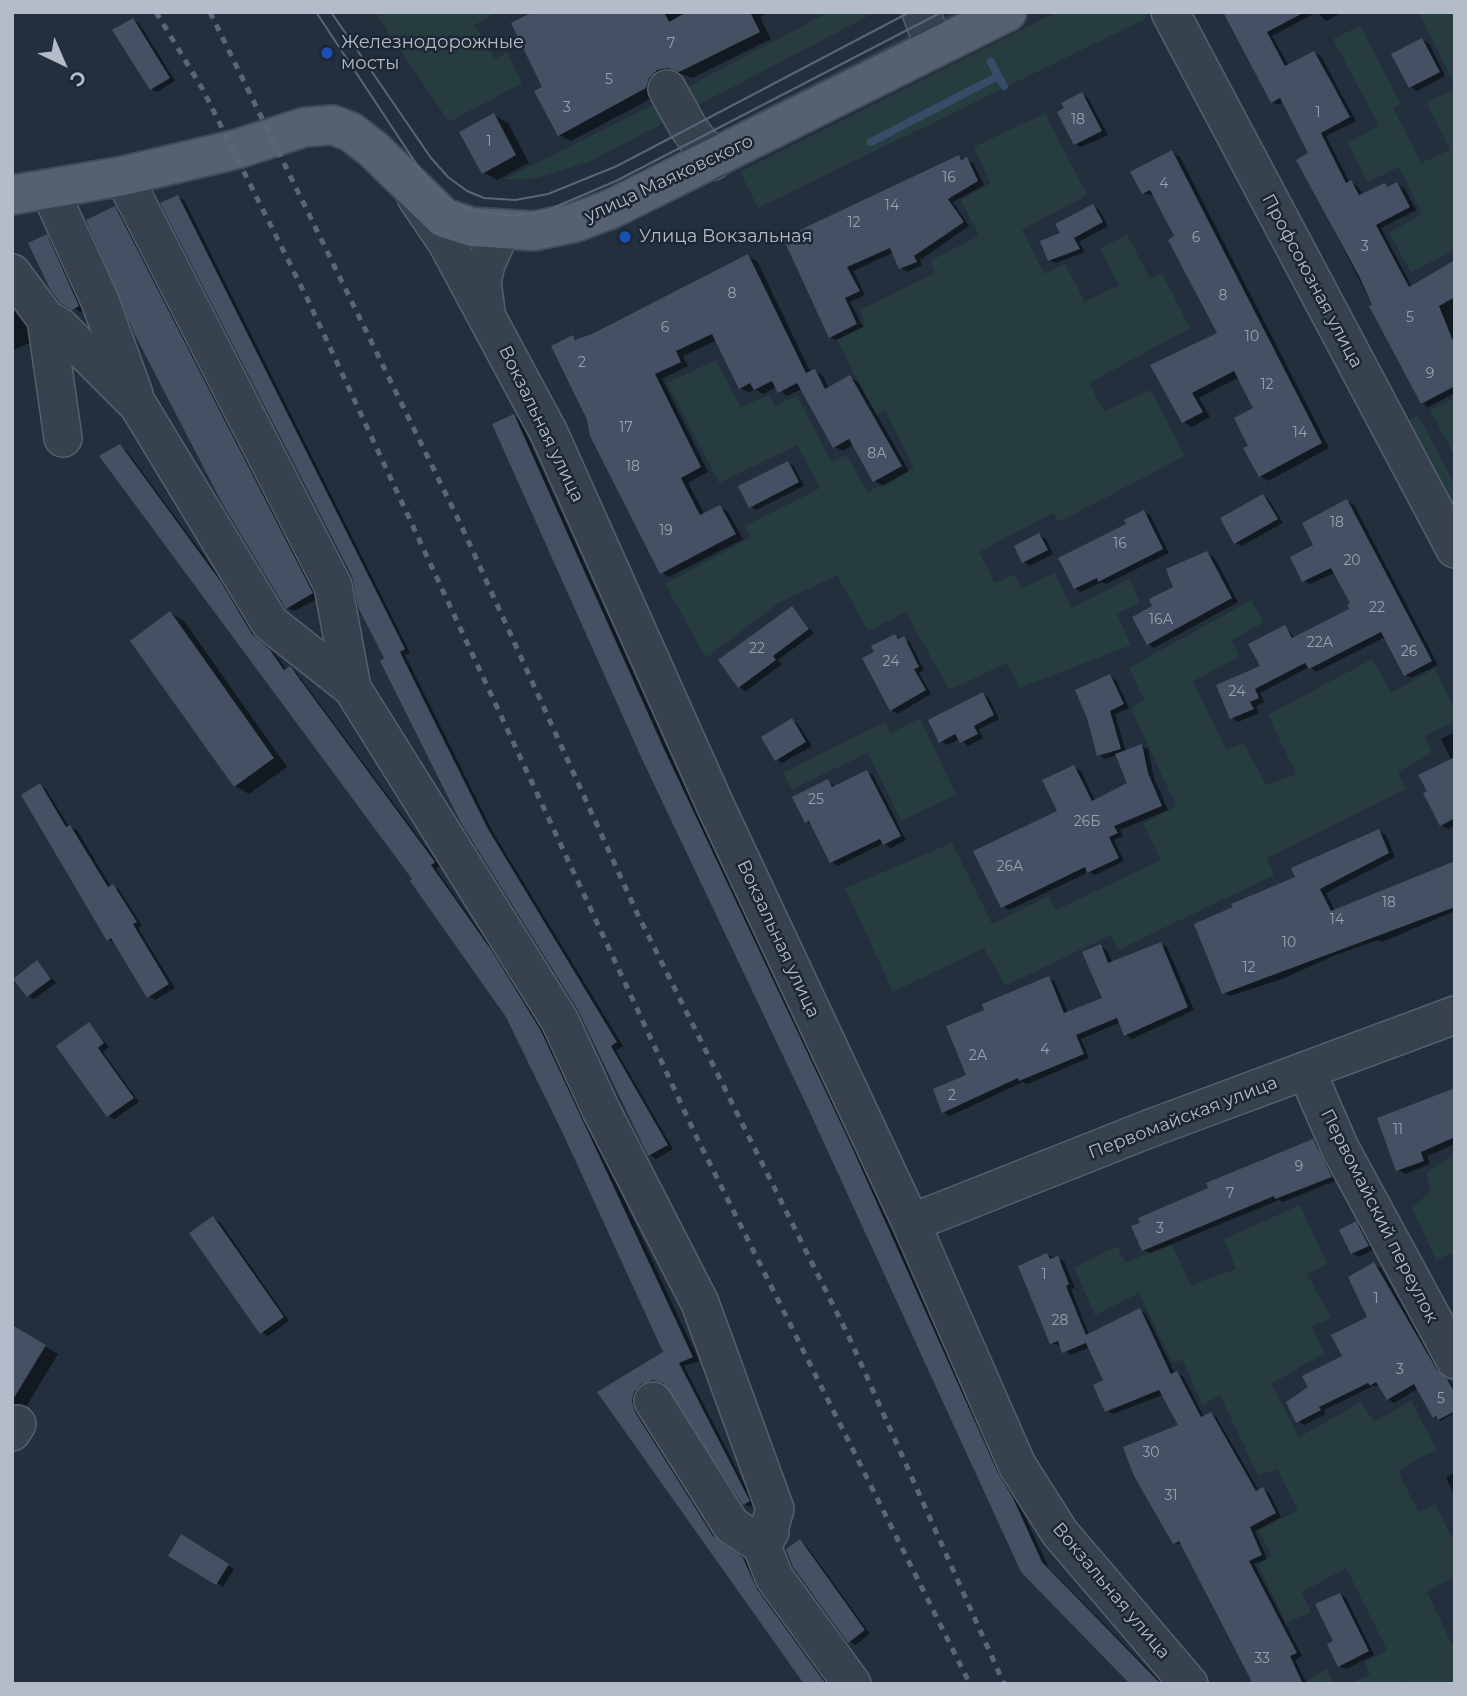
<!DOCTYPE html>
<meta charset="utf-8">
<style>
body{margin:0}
#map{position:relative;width:1467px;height:1696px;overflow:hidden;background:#242f3e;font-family:Montserrat,sans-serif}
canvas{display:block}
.frame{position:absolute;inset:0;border:14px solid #b4bcc9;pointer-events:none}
.north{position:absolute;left:28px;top:28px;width:70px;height:70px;-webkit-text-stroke:5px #1d2633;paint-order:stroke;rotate:136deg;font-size:19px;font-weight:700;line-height:28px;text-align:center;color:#b4bcc9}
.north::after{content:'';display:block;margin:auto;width:24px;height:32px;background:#b4bcc9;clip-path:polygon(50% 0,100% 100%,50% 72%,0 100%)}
</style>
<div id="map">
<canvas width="1467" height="1696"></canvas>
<div class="frame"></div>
<div class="north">С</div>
</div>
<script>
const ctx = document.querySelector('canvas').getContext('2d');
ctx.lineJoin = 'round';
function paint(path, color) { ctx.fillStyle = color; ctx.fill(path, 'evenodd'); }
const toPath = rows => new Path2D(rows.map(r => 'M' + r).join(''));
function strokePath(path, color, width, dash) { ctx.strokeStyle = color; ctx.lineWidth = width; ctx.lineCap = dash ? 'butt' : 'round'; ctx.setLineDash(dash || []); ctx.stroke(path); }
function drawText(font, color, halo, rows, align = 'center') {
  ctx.font = font + ' Montserrat,sans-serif'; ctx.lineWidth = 5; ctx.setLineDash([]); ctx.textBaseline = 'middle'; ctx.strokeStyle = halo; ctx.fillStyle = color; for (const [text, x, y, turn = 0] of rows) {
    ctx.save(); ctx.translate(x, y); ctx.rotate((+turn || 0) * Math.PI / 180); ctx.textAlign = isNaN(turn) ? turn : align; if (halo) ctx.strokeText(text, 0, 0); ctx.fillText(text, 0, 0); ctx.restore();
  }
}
paint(toPath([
 [375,12,495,12,475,25,495,59,507,52,522,83,449,122],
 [829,12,876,12,693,108,683,89],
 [953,12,984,12,721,146,714,134],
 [1057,12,1141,12,1147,18,758,208,740,172],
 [1419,12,1452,12,1455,17,1455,86],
 [1360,26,1401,104,1393,108,1421,163,1450,150,1426,102,1455,89,1455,250,1411,272,1389,233,1422,214,1399,167,1368,182,1348,143,1379,126,1333,39],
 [661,101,671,119,589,162,533,179,504,179],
 [1045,113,1087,195,1022,230,1044,274,1065,264,1085,302,1119,285,1100,249,1127,234,1150,279,1162,273,1190,328,1089,383,1104,411,1151,390,1185,456,1059,522,1053,513,979,552,995,583,1015,574,1021,588,1055,573,1071,608,1129,579,1140,603,1117,614,1131,645,1020,688,1007,663,949,690,906,612,868,631,837,575,777,604,706,658,665,584,750,538,745,526,820,488,797,445,719,483,667,383,716,360,741,407,769,395,775,406,797,396,831,461,846,455,868,492,914,467,885,411,875,415,837,340,865,326,860,310,935,273,930,261,979,236,961,200,990,183,974,147],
 [1455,398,1455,457,1430,410],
 [1418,415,1455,485,1455,517,1405,422],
 [1251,600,1264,622,1232,640,1239,657,1193,681,1226,750,1244,743,1266,785,1296,774,1268,715,1372,659,1391,693,1435,668,1455,710,1455,721,1425,736,1431,753,1398,772,1406,789,1267,858,1274,875,1118,950,1111,935,1005,986,984,948,893,992,845,888,952,843,992,924,1049,896,1056,910,1161,860,1143,824,1176,806,1131,708,1144,699,1129,668],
 [920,718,956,795,901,821,868,753,792,789,783,773,885,722,891,733],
 [1455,1154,1455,1252,1436,1260,1412,1208,1431,1191,1426,1173],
 [1300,1205,1327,1264,1307,1274,1331,1318,1312,1326,1324,1353,1271,1384,1299,1437,1361,1402,1374,1422,1411,1401,1436,1449,1398,1471,1418,1512,1435,1504,1455,1544,1455,1576,1427,1592,1455,1651,1455,1684,1405,1684,1403,1681,1396,1684,1351,1684,1370,1674,1365,1662,1387,1650,1346,1568,1302,1592,1311,1612,1286,1623,1258,1565,1271,1556,1259,1530,1298,1510,1277,1469,1258,1475,1220,1395,1202,1405,1183,1360,1172,1362,1139,1293,1095,1315,1074,1268,1117,1246,1125,1262,1172,1245,1191,1285,1236,1269,1224,1239],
 [1327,1668,1334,1684,1310,1684,1308,1680]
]), '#263c3f');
paint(toPath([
 [537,12,769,12,760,17,771,39,692,78,681,74,670,76,658,95,571,141,559,135,544,88],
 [1236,12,1317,12,1272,36,1289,66,1314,53,1321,56,1339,90,1356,121,1326,136,1350,183,1358,186,1363,196,1385,185,1390,188,1397,184,1404,188,1416,210,1381,228,1412,287,1455,263,1455,393,1428,407,1422,403,1298,160,1311,154,1284,102,1278,105,1272,101],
 [1317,12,1343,12,1326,21],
 [133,20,139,23,175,81,157,92,151,89],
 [1422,40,1429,43,1445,76,1417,91,1411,87,1394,54],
 [1082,94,1088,98,1108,135,1081,147,1075,144],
 [494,115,508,123,529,163,497,180,483,172],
 [1172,152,1180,157,1329,448,1268,481,1260,476,1251,446,1255,408,1239,377,1199,398,1210,417,1192,427,1184,422,1152,366,1219,334,1155,196,1144,193],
 [959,157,973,163,984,185,953,202,969,226,920,260,922,265,907,272,901,268,894,252,853,271,865,295,850,302,863,327,836,340,830,337,785,239],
 [178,197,184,200,410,653,405,655,494,834,623,1046,616,1050,673,1149,656,1159,650,1155,579,1009,386,659,353,576],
 [1093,206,1099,210,1108,226,1079,242,1085,252,1056,263,1049,260,1063,234],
 [115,208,121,212,319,598,294,611,287,608],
 [46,236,53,240,85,310,80,312,61,301],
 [748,256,757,261,811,373,815,371,823,376,829,388,850,377,858,382,909,471,883,486,875,481,854,445,842,451,834,446,802,389,787,396,777,387,763,394,755,389,749,393,740,388,717,340,683,356,688,366,662,379,708,472,688,483,705,515,720,507,728,512,743,539,669,577,661,572,622,497,553,347,573,337,578,340,593,335],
 [12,304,36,340,12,351],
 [514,416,520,420,670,754,856,1148,1004,1479,1019,1504,1049,1568,1159,1680,1155,1684,1022,1571],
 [120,446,126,450,227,587,258,639,277,656,287,670,290,668,296,672,440,866,436,869,498,957,548,1036,699,1361,684,1366,755,1505,751,1507,744,1504,666,1384,648,1387,638,1406,641,1417,720,1542,750,1563,763,1595,828,1684,806,1684,600,1393,665,1352,567,1137,508,1017],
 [788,463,794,466,804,486,756,510,750,506],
 [1263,496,1269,500,1283,523,1242,546,1235,543],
 [1347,501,1354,505,1438,665,1411,678,1405,675,1385,637,1316,672,1309,667,1260,693,1264,702,1256,706,1259,713,1238,722,1232,718,1285,627,1295,638,1351,609,1353,604,1336,572,1310,584,1304,581,1316,545],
 [1144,512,1150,515,1169,553,1106,584,1102,582,1081,592,1075,588,1128,525],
 [1039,535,1046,539,1053,554,1030,566,1024,562],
 [1207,553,1214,557,1238,602,1154,648,1148,644,1155,607],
 [792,608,814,633,778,660,782,664,746,691,739,687,720,661],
 [170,613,184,621,287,767,249,794,235,786],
 [895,636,910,642,924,670,919,673,931,694,897,714,891,710,876,652],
 [1110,676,1116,680,1129,708,1115,714,1126,752,1142,746,1148,749,1154,778,1168,810,1120,830,1123,836,1114,840,1124,861,1095,875,1089,872,1009,910,1002,906,1060,812,1074,767,1081,771,1095,801,1130,784,1117,755,1105,759,1098,755],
 [982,694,989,698,999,719,979,729,983,738,968,746,960,739,947,745,940,741],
 [792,720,798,724,812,746,782,763,776,759],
 [1455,732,1455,825,1448,829,1441,825,1429,792,1452,761,1441,739],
 [867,772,873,775,906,840,891,848,884,843,838,866,832,862,813,825,806,822,828,781,836,787],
 [40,786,46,789,69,827,77,830,111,887,119,889,142,926,138,928,175,988,155,1000,148,996,115,943,108,939],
 [1379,831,1386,835,1395,857,1326,893,1335,911,1455,863,1455,911,1382,942,1379,940,1338,954,1282,979,1230,996,1223,992,1297,878],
 [1161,944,1167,947,1194,1010,1132,1039,1126,1035,1121,1022,1081,1039,1089,1058,1027,1084,1023,1082,950,1116,944,1112,968,1076,987,1011,1049,978,1055,982,1068,1013,1104,999,1101,946,1107,950,1113,963],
 [37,962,56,983,34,999,28,996],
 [89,1024,109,1047,103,1052,139,1102,114,1119,108,1116],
 [1455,1089,1455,1144,1427,1156,1430,1164,1405,1174,1398,1169],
 [1313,1141,1319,1144,1337,1180,1283,1202,1279,1200,1150,1253,1143,1250,1211,1189],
 [213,1218,220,1222,289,1321,268,1336,262,1332],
 [1356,1223,1362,1227,1374,1249,1359,1257,1352,1253],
 [1047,1255,1064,1261,1075,1288,1071,1289,1089,1335,1140,1310,1146,1314,1175,1374,1183,1376,1204,1417,1211,1414,1217,1418,1259,1491,1263,1489,1269,1493,1281,1517,1255,1531,1267,1559,1254,1564,1302,1656,1295,1660,1307,1684,1254,1684,1183,1545,1174,1543,1180,1426,1162,1395,1113,1414,1107,1411,1105,1381,1090,1347,1070,1355,1061,1346,1052,1343],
 [1374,1264,1381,1268,1443,1376,1453,1384,1455,1412,1441,1421,1434,1417,1419,1388,1394,1403,1388,1399,1381,1386,1373,1386,1324,1410,1326,1414,1304,1425,1298,1421,1310,1388,1344,1357,1369,1318],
 [12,1327,58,1354,23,1412,12,1420],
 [1455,1473,1455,1496,1446,1477],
 [182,1537,234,1569,223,1587,171,1555],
 [800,1541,806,1545,870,1634,855,1645,849,1641],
 [1340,1594,1346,1598,1374,1655,1346,1669,1339,1666,1335,1642]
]), '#0007');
strokePath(toPath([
 [991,62,998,76],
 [871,142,998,76,1004,86]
]), '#394c67', 8);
paint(toPath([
 [533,12,664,12,669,22,687,12,750,12,760,32,679,72,668,68,657,70,649,78,646,88,558,136,534,91,542,87,511,23],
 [1223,12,1305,12,1267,32,1285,66,1314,51,1333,85,1350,117,1321,133,1346,183,1351,180,1359,195,1385,183,1387,187,1397,182,1410,207,1376,225,1409,287,1455,260,1455,297,1439,306,1455,346,1455,386,1421,404,1369,306,1372,305,1360,278,1296,160,1308,153,1280,98,1271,103],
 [133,18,170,78,150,90,112,30],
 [1422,38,1440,72,1409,88,1391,54],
 [1082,92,1102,131,1074,145,1057,112,1064,108,1061,103],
 [494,113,516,155,482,174,459,132],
 [1172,150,1322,443,1259,477,1243,448,1248,446,1234,418,1253,408,1234,371,1192,393,1203,412,1182,423,1150,365,1217,333,1168,240,1174,236,1150,190,1142,194,1130,172],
 [959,155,961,160,967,157,978,181,948,199,964,222,914,256,917,262,899,269,890,248,847,267,860,291,845,298,857,324,829,338,783,238],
 [178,195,405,649,400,652,488,829,617,1042,611,1046,668,1145,648,1156,578,1010,461,823,380,661,384,658,358,607,352,576,160,203],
 [1093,204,1103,222,1074,238,1080,249,1048,261,1040,241,1060,233,1055,224],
 [115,206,313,593,286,609,222,503,135,335,86,220],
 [47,234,79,306,72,310,60,303,50,289,28,243],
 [748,254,806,373,815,369,825,389,850,375,902,466,873,482,849,439,833,448,797,383,778,393,772,381,754,390,750,383,739,389,712,334,676,351,681,362,655,374,701,467,681,478,700,515,720,505,736,534,660,574,590,436,587,420,551,346,573,335,575,340,592,334],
 [514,414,664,749,850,1143,998,1473,1013,1498,1042,1562,1161,1684,1130,1684,1021,1572,807,1106,642,759,492,424],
 [120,444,221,582,252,634,270,650,284,670,290,666,435,862,431,865,492,951,541,1031,693,1357,679,1363,750,1501,743,1505,663,1383,653,1380,641,1384,634,1392,632,1401,635,1412,713,1536,743,1558,757,1589,826,1684,804,1684,597,1392,663,1352,565,1138,506,1017,410,881,412,879,99,456],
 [788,461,799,482,749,508,738,486],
 [1263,494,1278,519,1234,544,1220,518],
 [1347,499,1432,661,1404,676,1381,632,1309,669,1305,663,1255,689,1259,698,1250,702,1254,709,1230,719,1216,685,1260,666,1248,644,1285,625,1292,638,1349,609,1347,605,1350,603,1331,568,1302,582,1290,557,1313,545,1302,523],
 [1144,510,1163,549,1098,582,1097,578,1074,589,1058,558,1126,524,1124,520],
 [1039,533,1048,550,1022,563,1014,546],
 [1207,551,1232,598,1147,645,1132,617,1152,606,1149,599,1173,587,1166,569],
 [792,606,809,629,773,656,776,660,738,688,718,660],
 [170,611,274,758,234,787,130,641],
 [895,634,898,639,904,636,919,667,914,669,926,690,890,711,862,658,874,652,871,646],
 [1110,674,1124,704,1110,711,1121,749,1097,756,1087,718,1075,690],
 [983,692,994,715,974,726,978,734,960,743,955,734,939,743,928,720],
 [792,718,806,742,775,761,761,737],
 [1142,744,1148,773,1162,806,1114,826,1118,833,1109,837,1119,858,1087,873,1085,867,1001,908,973,851,1057,811,1042,780,1074,765,1092,801,1127,783,1115,754],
 [1455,757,1455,818,1440,826,1423,793,1427,791,1418,775],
 [867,770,901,836,883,845,880,839,830,863,809,821,805,823,792,797,828,779,832,787],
 [40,783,66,827,70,825,108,887,113,884,137,922,133,924,169,984,147,998,111,938,107,941,21,795],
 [1379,829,1389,853,1320,889,1331,911,1455,861,1455,907,1222,994,1194,924,1233,907,1231,904,1295,877,1291,868],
 [1161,942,1188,1007,1124,1036,1117,1018,1076,1035,1084,1054,1019,1081,1018,1078,942,1113,933,1089,966,1075,946,1026,984,1010,982,1004,1049,976,1064,1013,1102,998,1082,952,1101,944,1108,963],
 [37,960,51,979,27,997,13,979],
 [89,1022,104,1043,98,1048,134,1098,107,1117,56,1046],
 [1455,1088,1455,1137,1421,1152,1424,1161,1396,1171,1377,1118],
 [1313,1139,1332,1177,1275,1199,1274,1196,1142,1251,1131,1226,1140,1223,1138,1218,1208,1188,1206,1183],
 [213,1216,284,1317,260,1334,189,1233],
 [1356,1221,1369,1246,1351,1254,1339,1230],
 [1047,1253,1050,1259,1058,1256,1069,1284,1066,1286,1086,1335,1140,1308,1171,1374,1177,1371,1201,1417,1211,1412,1256,1491,1263,1487,1276,1513,1250,1527,1262,1555,1249,1561,1297,1653,1290,1656,1303,1684,1253,1684,1179,1541,1173,1544,1134,1476,1123,1447,1178,1425,1159,1390,1105,1412,1093,1385,1103,1380,1086,1343,1062,1353,1058,1341,1050,1344,1018,1266],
 [1374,1262,1437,1370,1447,1379,1455,1393,1455,1411,1438,1420,1436,1416,1433,1418,1414,1384,1387,1400,1376,1382,1370,1386,1368,1383,1319,1407,1321,1410,1296,1423,1286,1402,1308,1387,1302,1376,1342,1356,1331,1335,1367,1317,1348,1277],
 [12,1325,46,1345,12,1401],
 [181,1534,229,1564,216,1585,168,1556],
 [800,1539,865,1630,848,1643,793,1567,786,1549],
 [1340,1593,1369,1651,1338,1667,1327,1644,1333,1641,1315,1604]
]), '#455162');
const minor = toPath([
 [921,12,935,49],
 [1170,12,1455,549],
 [667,89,688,127,713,161],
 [123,176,333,586,352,688,560,1021,601,1110,700,1303,775,1509,763,1549,774,1577,852,1684],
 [49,189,100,301,134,394],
 [416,197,447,243,549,433,716,807,911,1223,1017,1465,1060,1533,1189,1684],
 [12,273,46,319,59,326,138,405,270,623,352,688],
 [486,311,482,282,486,264,501,231],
 [46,319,63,438],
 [1307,1072,1340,1148,1455,1360],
 [911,1223,1151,1128,1455,1015],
 [653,1401,731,1525,752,1539,770,1532],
 [12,1432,17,1424]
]);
const major = toPath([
 [12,195,123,176,237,149,305,127,333,125,351,132,373,149,444,218,472,227,534,231,573,223,611,209,1007,12]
]);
strokePath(minor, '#565f6c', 40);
strokePath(major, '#414a57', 42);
strokePath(minor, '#38414e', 37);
strokePath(major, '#56606e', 38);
strokePath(toPath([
 [316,12,419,168,440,191,455,203,472,210,512,216,548,210,616,181,942,12],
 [331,12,431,158,448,177,467,191,484,198,515,200,548,194,617,166,910,12]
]), '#5a6575', 2);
strokePath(toPath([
 [156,12,202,88,307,298,697,1138,970,1684],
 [210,12,461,525,637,913,850,1339,1004,1684]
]), '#5a6575', 5, [7, 7]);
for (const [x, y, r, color] of [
 [327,53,7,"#1a4fb4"],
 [625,237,7,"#1a4fb4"]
]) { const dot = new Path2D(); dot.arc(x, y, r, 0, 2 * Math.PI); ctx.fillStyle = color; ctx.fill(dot); strokePath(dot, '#1d2633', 2.5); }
drawText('14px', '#98a1af', null, [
 ["7",671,44],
 ["5",609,80],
 ["3",567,108],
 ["1",1318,113],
 ["18",1078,120],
 ["1",489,142],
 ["16",949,178],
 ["4",1164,184],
 ["14",892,206],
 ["12",854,223],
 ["6",1196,238],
 ["3",1365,247],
 ["8",732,294],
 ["8",1223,296],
 ["5",1410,318],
 ["6",665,328],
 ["10",1252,337],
 ["2",582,363],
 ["9",1430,374],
 ["12",1267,385],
 ["17",626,428],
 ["14",1300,433],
 ["8А",877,454],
 ["18",633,467],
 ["18",1337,523],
 ["19",666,531],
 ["16",1120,544],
 ["20",1352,561],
 ["22",1377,608],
 ["16А",1161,620],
 ["22А",1320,643],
 ["22",757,649],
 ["26",1409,652],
 ["24",891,662],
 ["24",1237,692],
 ["25",816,800],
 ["26Б",1087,822],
 ["26А",1010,867],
 ["18",1389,903],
 ["14",1337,920],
 ["10",1289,943],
 ["12",1249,968],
 ["4",1045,1050],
 ["2А",978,1056],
 ["2",952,1096],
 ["11",1398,1130],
 ["9",1299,1167],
 ["7",1230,1194],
 ["3",1160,1229],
 ["1",1044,1275],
 ["1",1376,1299],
 ["28",1060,1321],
 ["3",1400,1370],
 ["5",1441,1399],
 ["30",1151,1453],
 ["31",1171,1496],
 ["33",1262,1659]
]);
drawText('18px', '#b4bcc9', '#1d2633', [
 ["Железнодорожные",341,43],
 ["мосты",341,64],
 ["Улица Вокзальная",639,237]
], 'left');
drawText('18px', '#b4bcc9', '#1d2633', [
 ["улица Маяковского",669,179,-25],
 ["Профсоюзная улица",1312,281,62],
 ["Вокзальная улица",541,424,64],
 ["Вокзальная улица",778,939,65],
 ["Первомайская улица",1183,1118,-21],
 ["Первомайский переулок",1379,1216,63],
 ["Вокзальная улица",1111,1591,50]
]);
</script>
